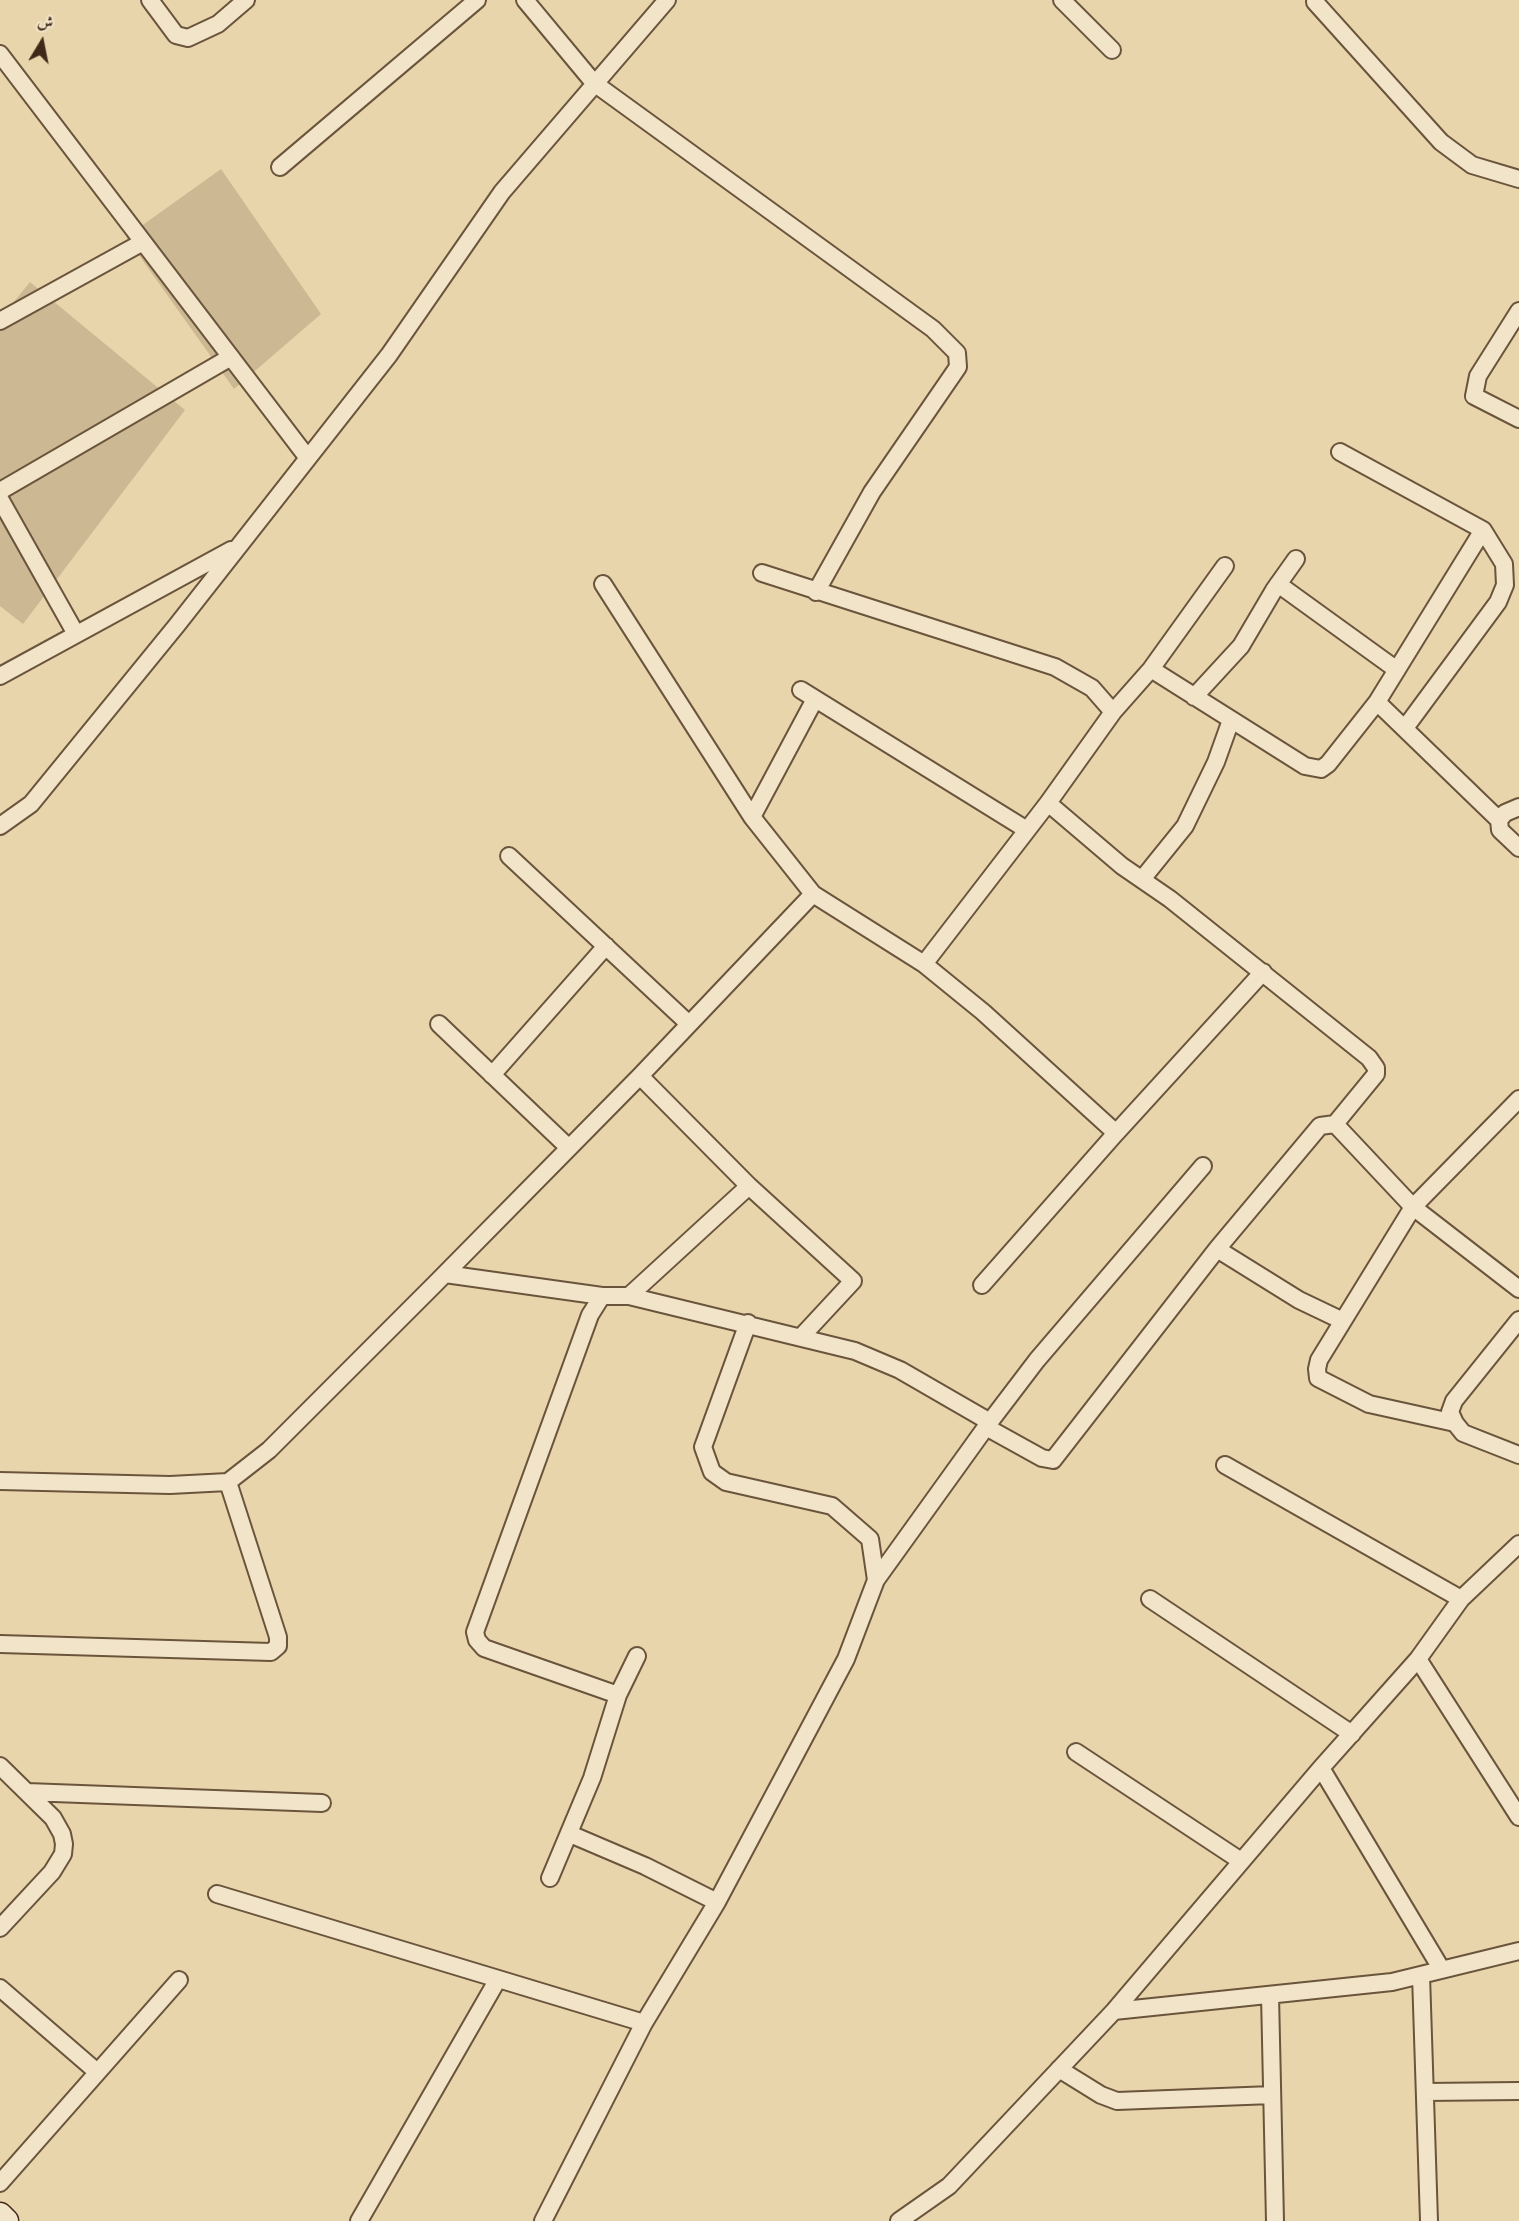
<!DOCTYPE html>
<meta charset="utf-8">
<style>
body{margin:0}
#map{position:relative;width:1519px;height:2221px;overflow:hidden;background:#e9d5ac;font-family:"Sorts Mill Goudy",Amiri,serif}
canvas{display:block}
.north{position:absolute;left:12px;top:12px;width:60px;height:60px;-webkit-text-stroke:4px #f1e4c9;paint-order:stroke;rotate:10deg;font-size:16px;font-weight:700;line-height:24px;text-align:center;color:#402917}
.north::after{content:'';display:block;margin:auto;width:21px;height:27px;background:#402917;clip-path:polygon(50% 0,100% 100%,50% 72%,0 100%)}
</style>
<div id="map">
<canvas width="1519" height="2221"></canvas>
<div class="north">ش</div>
</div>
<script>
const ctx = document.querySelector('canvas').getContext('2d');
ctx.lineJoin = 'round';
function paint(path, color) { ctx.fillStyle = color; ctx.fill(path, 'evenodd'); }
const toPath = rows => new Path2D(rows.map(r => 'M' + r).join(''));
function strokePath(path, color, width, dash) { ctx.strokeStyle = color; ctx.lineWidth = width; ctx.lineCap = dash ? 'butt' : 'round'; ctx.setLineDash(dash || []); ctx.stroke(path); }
paint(toPath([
 [221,169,321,314,234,389,126,237],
 [30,282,185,410,23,624,0,606,0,319]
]), '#ccb893');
const street = toPath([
 [150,0,176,35,188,38,218,24,246,0],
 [525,0,594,83,933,329,957,353,958,367,872,492,816,592],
 [1062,0,1112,50],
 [1315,2,1441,142,1472,165,1519,179],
 [0,54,307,457],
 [280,167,477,0],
 [1519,311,1478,376,1474,396,1519,419],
 [0,321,143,242],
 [1340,452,1483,530,1504,564,1505,585,1498,602,1405,728],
 [0,491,231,357],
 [0,499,76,634],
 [603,584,752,817,813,894,924,964,1048,803,1113,712,1092,688,1055,667,762,573],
 [1278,584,1397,670],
 [1151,669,1305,766,1321,769,1328,764,1377,702,1483,530],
 [0,676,231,550],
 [801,690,1027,830],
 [1194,697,1241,646,1274,590,1296,559],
 [1377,702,1499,820],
 [1113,712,1151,669,1225,566],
 [1048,803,1122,866,1170,899,1369,1058,1376,1068,1376,1074,1335,1124],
 [1519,807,1505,813,1499,820,1500,830,1519,848],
 [752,817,815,699],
 [0,826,31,804,177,625,389,355,502,192,667,0],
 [509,856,689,1024],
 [1143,878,1185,826,1216,762,1231,720],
 [924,964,983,1012,1116,1133,982,1285],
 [439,1024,569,1148],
 [492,1075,606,946],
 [640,1076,749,1186,853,1281,801,1337],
 [1116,1133,1263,972],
 [1217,1249,1299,1300,1343,1321],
 [445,1274,602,1296,629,1296,855,1351,900,1370,990,1422],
 [602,1296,590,1315,475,1632,477,1640,484,1648,618,1695],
 [629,1296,749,1186],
 [1519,1320,1454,1401,1450,1412,1455,1423,1463,1433,1519,1455],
 [748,1323,703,1447,712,1472,726,1482,832,1506,870,1539,876,1580],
 [1455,1423,1369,1404,1318,1378,1317,1369,1319,1360,1413,1207,1519,1099],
 [986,1427,1042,1458,1053,1460,1217,1249,1320,1126,1335,1124,1413,1207,1519,1289],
 [1225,1465,1461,1599],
 [0,1481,170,1485,228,1482,269,1450,435,1284,640,1076,813,894],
 [1150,1599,1352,1734],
 [0,1644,271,1652,278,1646,278,1637,228,1482],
 [1418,1659,1519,1817],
 [1076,1752,1241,1861],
 [0,1766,53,1818,62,1834,64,1844,63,1854,52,1872,0,1928],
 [1321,1768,1442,1970],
 [27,1792,322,1803],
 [570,1834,645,1866,717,1902],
 [550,1878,592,1778,618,1695,637,1656],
 [217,1894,644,2023],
 [1421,1975,1429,2221],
 [0,1988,96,2071],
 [1270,1995,1275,2221],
 [1114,2011,1321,1768,1418,1659,1461,1599,1519,1544],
 [1059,2069,1101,2095,1117,2101,1272,2095],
 [1425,2092,1519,2091],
 [0,2183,179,1980],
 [359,2221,498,1979],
 [543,2221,644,2023,717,1902,846,1659,876,1580,986,1427,1037,1360,1203,1166],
 [899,2221,949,2186,1114,2011,1392,1982,1519,1951]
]);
const secondary = toPath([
 [0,2215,6,2221]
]);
strokePath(street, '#6a543c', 20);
strokePath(secondary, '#402917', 27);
strokePath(street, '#f1e4c9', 16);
strokePath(secondary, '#f1e4c9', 24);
</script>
